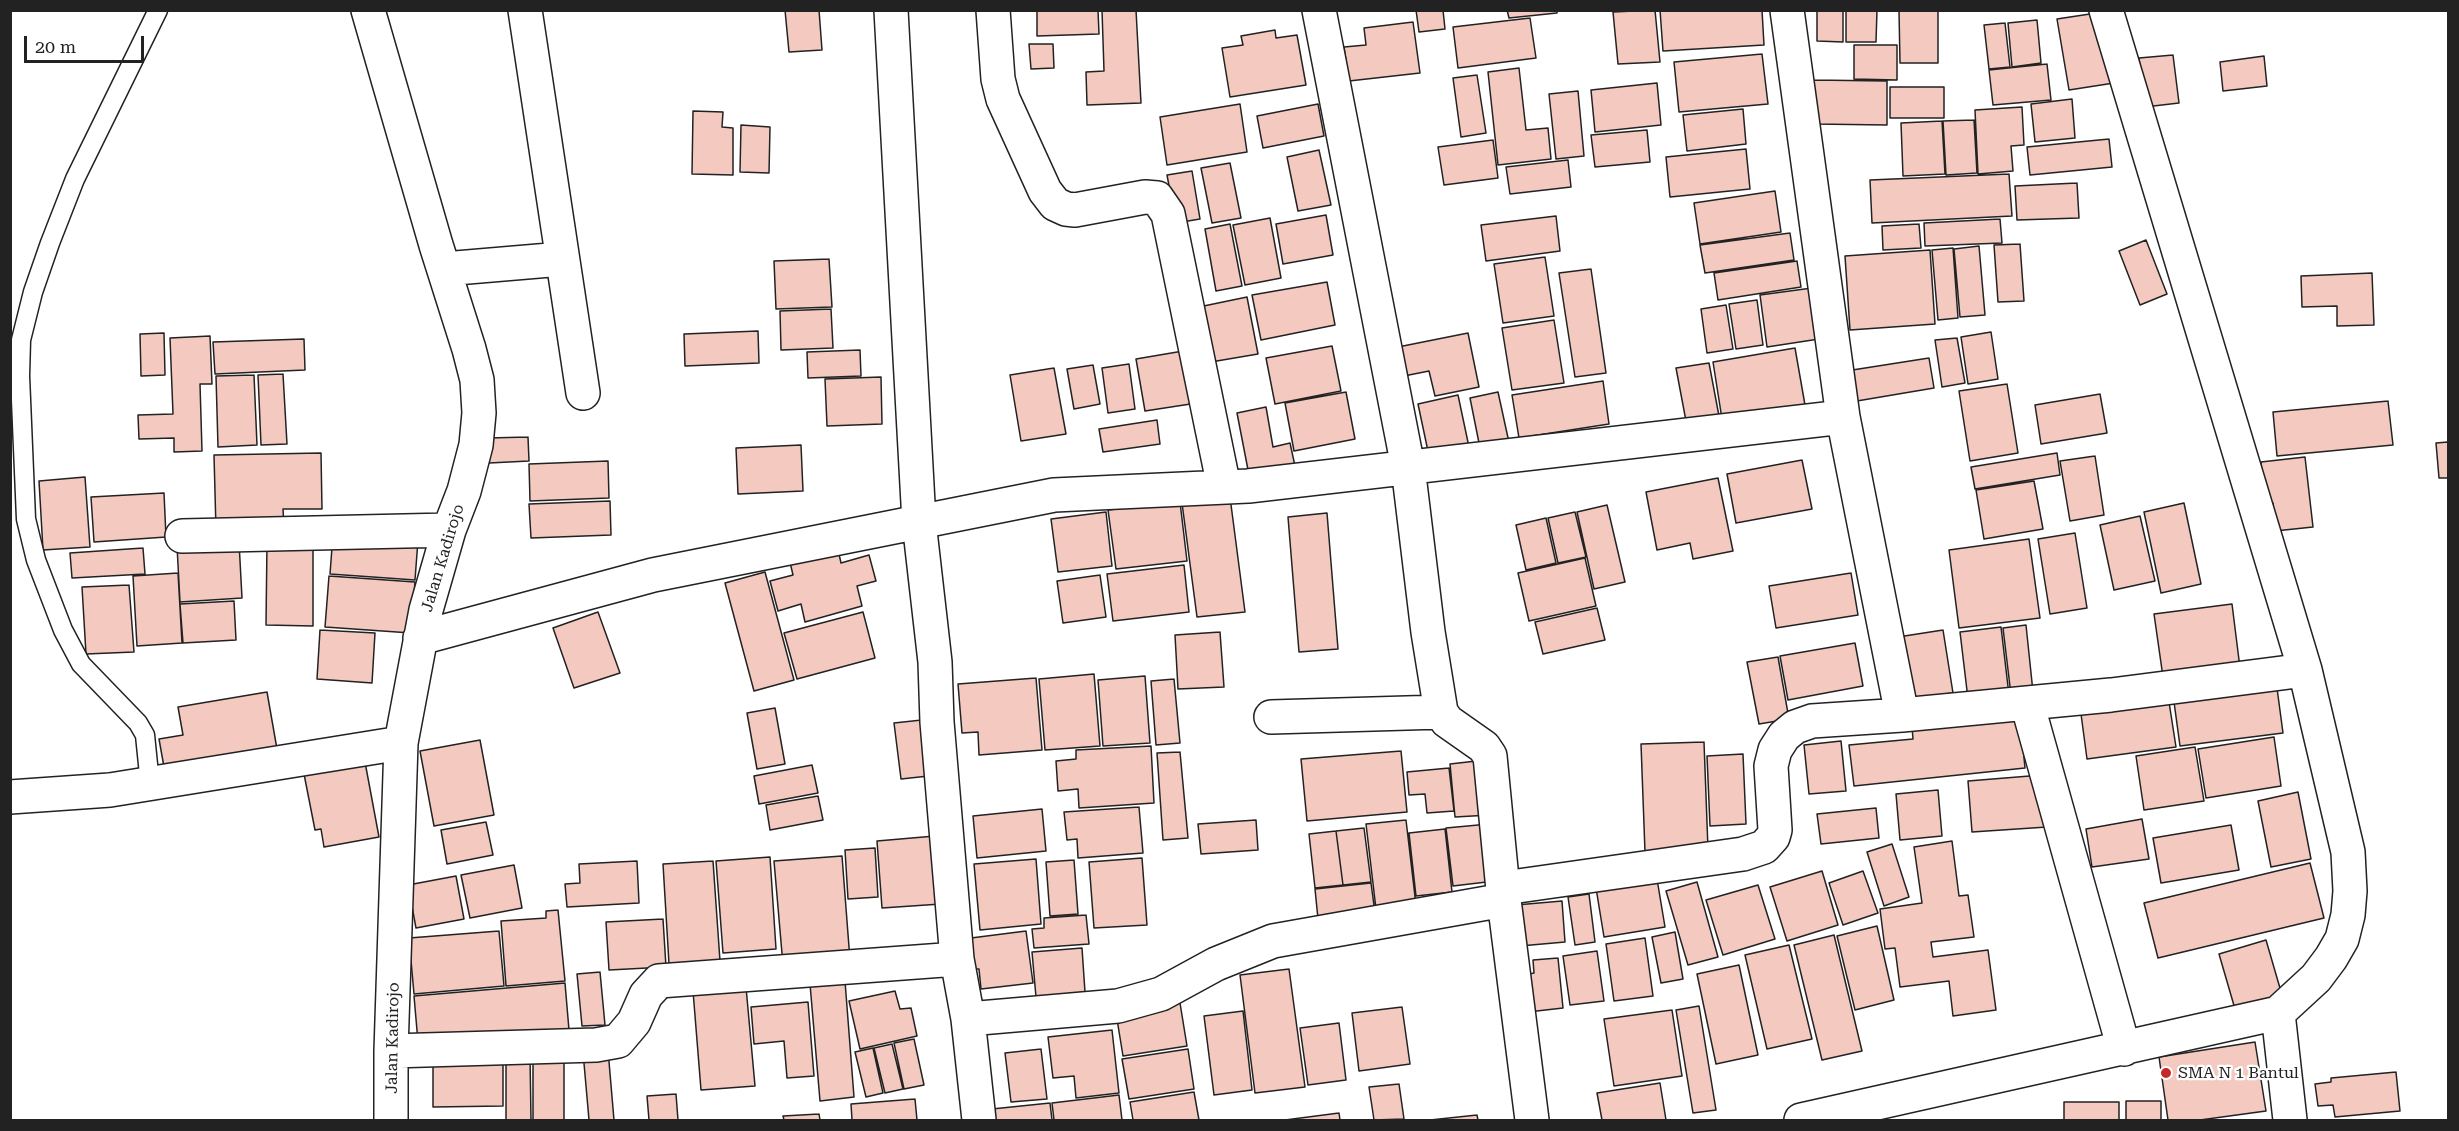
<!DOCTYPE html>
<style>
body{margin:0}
#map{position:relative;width:2459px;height:1131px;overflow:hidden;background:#fff;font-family:"Roboto Serif",serif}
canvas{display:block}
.frame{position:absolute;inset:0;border:12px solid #222;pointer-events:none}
.scale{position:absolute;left:24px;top:36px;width:120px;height:27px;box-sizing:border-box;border:3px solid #222;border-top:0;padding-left:8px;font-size:18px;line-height:21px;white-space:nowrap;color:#222;-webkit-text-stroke:4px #fff;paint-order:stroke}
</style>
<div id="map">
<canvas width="2459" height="1131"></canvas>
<div class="frame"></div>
<div class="scale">20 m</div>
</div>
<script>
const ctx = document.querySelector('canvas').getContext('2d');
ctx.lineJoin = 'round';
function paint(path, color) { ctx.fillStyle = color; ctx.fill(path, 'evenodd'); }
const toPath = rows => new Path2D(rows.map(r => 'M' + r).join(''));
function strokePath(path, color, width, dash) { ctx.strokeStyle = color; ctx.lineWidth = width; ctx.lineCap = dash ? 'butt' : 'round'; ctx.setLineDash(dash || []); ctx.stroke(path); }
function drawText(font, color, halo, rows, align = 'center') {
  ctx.font = font + ' "Roboto Serif",serif'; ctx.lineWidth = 4.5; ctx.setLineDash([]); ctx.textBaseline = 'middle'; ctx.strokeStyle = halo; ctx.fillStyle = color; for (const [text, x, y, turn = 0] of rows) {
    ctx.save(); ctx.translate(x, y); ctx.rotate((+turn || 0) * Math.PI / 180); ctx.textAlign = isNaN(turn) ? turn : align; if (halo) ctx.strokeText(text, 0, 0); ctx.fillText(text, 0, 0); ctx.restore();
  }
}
const building = toPath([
 [785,10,819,10,822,50,789,52,785,10],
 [1037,10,1098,10,1099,34,1037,36,1037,10],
 [1102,10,1136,10,1141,103,1087,105,1086,72,1104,71,1102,10],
 [1416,10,1443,10,1445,29,1419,32,1416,10],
 [1507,10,1557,10,1557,13,1509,18,1507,10],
 [1655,10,1660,62,1618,64,1613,12,1655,10],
 [1660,10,1762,10,1764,45,1663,51,1660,10],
 [1817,10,1843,10,1843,42,1817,41,1817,10],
 [1846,10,1877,10,1876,42,1846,42,1846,10],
 [1899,11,1938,11,1938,63,1900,63,1899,11],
 [2103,12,2114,83,2069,90,2057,19,2103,12],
 [1530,18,1536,58,1458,68,1453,27,1530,18],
 [2037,20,2041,63,2012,67,2008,23,2037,20],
 [1413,22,1420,73,1349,81,1344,47,1366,45,1364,28,1413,22],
 [2005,23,2010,67,1989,69,1984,25,2005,23],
 [1275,30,1276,38,1297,35,1306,85,1230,97,1222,48,1243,45,1241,36,1275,30],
 [1029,44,1053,44,1054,68,1031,69,1029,44],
 [1854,45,1897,45,1897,80,1854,79,1854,45],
 [1762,54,1768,104,1679,112,1674,62,1762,54],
 [2173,55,2179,103,2145,107,2139,58,2173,55],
 [2264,56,2267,86,2223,91,2220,62,2264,56],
 [2047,64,2051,100,1993,105,1989,70,2047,64],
 [1519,68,1526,130,1548,128,1551,159,1498,165,1488,72,1519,68],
 [1477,75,1486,133,1461,137,1453,78,1477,75],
 [1812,80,1887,81,1887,125,1813,124,1812,80],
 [1657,83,1661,125,1595,132,1591,90,1657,83],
 [1890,87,1944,87,1944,118,1890,118,1890,87],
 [1578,91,1584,156,1556,159,1549,94,1578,91],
 [2072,99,2075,138,2035,142,2031,104,2072,99],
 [1240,104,1247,152,1167,165,1160,117,1240,104],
 [1318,104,1324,136,1263,148,1257,116,1318,104],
 [2022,107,2024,145,2011,146,2013,171,1978,174,1975,110,2022,107],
 [1743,109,1746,144,1687,151,1683,115,1743,109],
 [693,111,723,112,722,127,733,128,733,175,692,174,693,111],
 [1974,120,1977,173,1946,175,1943,121,1974,120],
 [1942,121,1945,174,1903,176,1901,123,1942,121],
 [741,125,770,127,769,173,740,172,741,125],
 [1647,130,1650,162,1595,167,1591,135,1647,130],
 [2109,139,2112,167,2030,175,2027,147,2109,139],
 [1493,140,1498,178,1444,185,1438,147,1493,140],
 [1746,149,1750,189,1670,197,1666,157,1746,149],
 [1319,150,1331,205,1298,211,1287,157,1319,150],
 [1568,160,1571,187,1510,194,1506,167,1568,160],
 [1230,163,1241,218,1212,223,1201,168,1230,163],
 [1192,171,1200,219,1176,223,1167,175,1192,171],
 [2009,174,2012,216,1872,223,1870,180,2009,174],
 [2077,183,2079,218,2017,220,2015,186,2077,183],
 [1775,191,1781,232,1700,244,1694,203,1775,191],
 [1326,215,1333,255,1283,264,1276,224,1326,215],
 [1556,216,1560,251,1486,261,1481,225,1556,216],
 [1270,218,1281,278,1245,285,1233,225,1270,218],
 [2000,219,2002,243,1925,246,1924,223,2000,219],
 [1230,224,1242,286,1216,291,1205,229,1230,224],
 [1919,224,1921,248,1883,250,1882,226,1919,224],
 [1790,233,1794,260,1705,273,1700,245,1790,233],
 [2146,240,2167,294,2140,305,2119,251,2146,240],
 [2020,244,2024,301,1998,302,1994,245,2020,244],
 [1979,246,1985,315,1960,317,1954,249,1979,246],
 [1953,248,1958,318,1938,320,1932,250,1953,248],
 [1930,250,1935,324,1850,330,1845,256,1930,250],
 [1545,257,1554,316,1503,323,1494,264,1545,257],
 [829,259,832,307,776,309,774,261,829,259],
 [1797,261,1801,287,1718,300,1714,273,1797,261],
 [1591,269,1606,373,1575,377,1559,273,1591,269],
 [2372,273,2374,325,2337,326,2337,306,2302,307,2301,276,2372,273],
 [1327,282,1335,325,1261,340,1252,295,1327,282],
 [1812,288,1819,339,1767,347,1760,295,1812,288],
 [1247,297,1258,354,1205,363,1194,308,1247,297],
 [1757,300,1763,345,1736,349,1729,304,1757,300],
 [1726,305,1733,349,1707,353,1701,309,1726,305],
 [831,309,833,348,781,350,780,311,831,309],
 [1554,320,1564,383,1512,390,1502,328,1554,320],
 [758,331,759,363,685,366,684,334,758,331],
 [1991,332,1998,379,1968,384,1961,337,1991,332],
 [164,333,165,375,141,376,140,334,164,333],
 [1468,333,1479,387,1435,396,1429,371,1404,376,1398,347,1468,333],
 [210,336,212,384,200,384,202,451,174,452,174,438,139,439,138,415,173,414,170,338,210,336],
 [1957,338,1965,383,1942,387,1935,340,1957,338],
 [304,339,305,370,215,374,213,342,304,339],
 [1332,346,1341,391,1275,404,1266,358,1332,346],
 [1795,348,1805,405,1722,419,1713,362,1795,348],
 [860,350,861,376,808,378,807,352,860,350],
 [1189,350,1197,403,1145,411,1136,359,1189,350],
 [1929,358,1934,388,1851,402,1846,371,1929,358],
 [1709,363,1719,416,1686,421,1676,368,1709,363],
 [1129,364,1135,409,1108,413,1102,368,1129,364],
 [1093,365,1100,404,1074,409,1067,369,1093,365],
 [1054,368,1066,434,1021,441,1010,375,1054,368],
 [283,374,287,444,261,445,258,375,283,374],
 [254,375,257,445,218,447,216,376,254,375],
 [881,377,882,424,827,426,825,379,881,377],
 [1603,381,1609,424,1519,438,1512,395,1603,381],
 [2007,384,2018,453,1970,461,1959,391,2007,384],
 [1346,392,1355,439,1294,451,1285,403,1346,392],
 [1498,392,1510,447,1481,453,1470,398,1498,392],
 [2100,394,2107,433,2041,444,2035,405,2100,394],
 [1458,395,1469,447,1429,456,1418,404,1458,395],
 [2388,401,2393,445,2277,456,2273,412,2388,401],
 [1266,407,1273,447,1290,443,1295,466,1249,475,1237,413,1266,407],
 [1157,420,1160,444,1103,452,1099,429,1157,420],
 [528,437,529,461,489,463,488,438,528,437],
 [2448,442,2448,478,2439,478,2436,443,2448,442],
 [801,445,803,491,738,494,736,448,801,445],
 [321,453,322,509,283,509,284,528,216,530,214,455,321,453],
 [2057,453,2060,475,1975,489,1971,467,2057,453],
 [2095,456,2104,515,2070,521,2060,461,2095,456],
 [2305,457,2313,527,2275,531,2273,503,2265,504,2261,462,2305,457],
 [1802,460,1812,509,1736,523,1727,474,1802,460],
 [608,461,609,498,530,501,529,464,608,461],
 [85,477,90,547,43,550,39,481,85,477],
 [1718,478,1733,551,1693,559,1690,543,1657,550,1646,492,1718,478],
 [2034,481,2043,529,1984,539,1976,490,2034,481],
 [164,493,166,537,94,542,91,497,164,493],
 [1230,497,1245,612,1197,617,1182,503,1230,497],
 [610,501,611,535,531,538,529,504,610,501],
 [1180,502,1187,561,1116,569,1108,510,1180,502],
 [2184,503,2201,584,2161,593,2144,512,2184,503],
 [1607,505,1625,582,1594,589,1577,512,1607,505],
 [1106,512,1112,566,1058,572,1051,519,1106,512],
 [1575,512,1586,557,1558,563,1548,518,1575,512],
 [1327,513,1338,649,1299,652,1288,517,1327,513],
 [2140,516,2155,581,2114,590,2100,525,2140,516],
 [1546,518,1556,563,1526,570,1516,525,1546,518],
 [2075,533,2087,608,2050,614,2038,539,2075,533],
 [333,534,418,540,415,580,330,574,333,534],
 [2029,539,2040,618,1959,628,1949,550,2029,539],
 [239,542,242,598,180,602,177,546,239,542],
 [267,542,313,543,313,626,266,625,267,542],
 [837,545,841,563,869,555,876,581,857,586,862,606,805,622,801,604,778,611,770,581,793,575,789,558,837,545],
 [143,548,145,574,72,578,70,553,143,548],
 [1585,558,1596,606,1529,621,1518,573,1585,558],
 [1184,565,1189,612,1113,621,1107,574,1184,565],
 [765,572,794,680,754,691,725,583,765,572],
 [178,573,182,643,137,646,133,576,178,573],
 [1851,573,1858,615,1776,628,1769,586,1851,573],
 [1100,575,1106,617,1063,623,1057,581,1100,575],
 [329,576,415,582,411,633,325,627,329,576],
 [129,585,134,652,86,654,82,587,129,585],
 [234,601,236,640,183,643,180,604,234,601],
 [2232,604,2240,668,2163,677,2154,614,2232,604],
 [1597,608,1605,640,1543,654,1535,622,1597,608],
 [598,612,620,673,574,688,553,628,598,612],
 [863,612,875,658,797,679,784,633,863,612],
 [2026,625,2033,692,2011,695,2003,628,2026,625],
 [2001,627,2009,695,1968,699,1960,632,2001,627],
 [320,630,375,633,372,683,317,679,320,630],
 [1943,630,1953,693,1907,699,1898,637,1943,630],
 [1220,632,1224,687,1178,689,1175,635,1220,632],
 [1855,643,1863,686,1788,700,1780,656,1855,643],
 [1778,657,1789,719,1759,724,1747,662,1778,657],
 [1094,674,1100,746,1045,750,1039,679,1094,674],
 [1145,676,1150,743,1103,746,1098,680,1145,676],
 [1036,678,1042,750,979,755,978,732,962,733,958,684,1036,678],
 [1174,679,1180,743,1156,745,1151,681,1174,679],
 [2277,688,2283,733,2180,746,2174,702,2277,688],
 [267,692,277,749,164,767,159,739,183,735,178,707,267,692],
 [2169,702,2176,747,2087,759,2081,714,2169,702],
 [775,708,785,764,757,769,747,713,775,708],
 [2020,716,2025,768,1854,786,1849,745,1913,739,1912,727,2020,716],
 [931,719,938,775,901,779,894,723,931,719],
 [2274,737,2281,786,2206,798,2198,749,2274,737],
 [480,740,494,815,434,826,420,751,480,740],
 [1841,741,1846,791,1809,794,1804,745,1841,741],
 [1704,742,1708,849,1645,852,1641,744,1704,742],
 [1151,746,1154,803,1079,808,1078,789,1058,791,1056,761,1076,759,1076,750,1151,746],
 [2195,747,2204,801,2144,810,2136,756,2195,747],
 [1401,751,1407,812,1307,821,1301,759,1401,751],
 [1180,752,1188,838,1163,840,1157,753,1180,752],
 [1743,754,1746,824,1710,826,1707,756,1743,754],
 [1485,760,1490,815,1455,817,1450,764,1485,760],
 [365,762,379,837,324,847,321,829,315,830,304,774,365,762],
 [812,765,818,793,759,804,754,776,812,765],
 [1449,768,1454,811,1427,813,1425,794,1409,795,1407,772,1449,768],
 [2042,775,2047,827,1972,832,1968,781,2042,775],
 [1938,790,1942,836,1900,840,1896,794,1938,790],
 [2298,792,2311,859,2271,867,2258,801,2298,792],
 [818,796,823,820,770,830,766,805,818,796],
 [1139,807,1143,853,1078,858,1077,839,1067,840,1064,812,1139,807],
 [1876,808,1879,838,1821,844,1817,814,1876,808],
 [1042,809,1046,851,977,858,973,816,1042,809],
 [2142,819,2149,859,2092,867,2086,829,2142,819],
 [1256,820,1258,850,1201,854,1198,824,1256,820],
 [1406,820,1416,905,1376,909,1366,824,1406,820],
 [486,822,493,855,447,864,441,830,486,822],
 [1489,824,1495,881,1453,886,1446,828,1489,824],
 [2231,825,2239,870,2161,883,2153,838,2231,825],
 [1364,828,1371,882,1343,885,1336,831,1364,828],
 [1445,829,1452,892,1416,896,1409,833,1445,829],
 [1336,831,1343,885,1315,888,1309,834,1336,831],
 [935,836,941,904,882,908,877,841,935,836],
 [1952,841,1959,896,1968,895,1974,937,1931,942,1933,957,1988,950,1996,1010,1953,1016,1949,981,1900,987,1895,948,1885,949,1880,909,1922,903,1914,847,1952,841],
 [1892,844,1909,897,1884,906,1867,852,1892,844],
 [875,848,878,897,848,899,845,850,875,848],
 [842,856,850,960,783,965,774,861,842,856],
 [770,857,776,949,723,953,716,861,770,857],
 [1142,858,1147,925,1094,928,1089,862,1142,858],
 [1036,859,1041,924,980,930,974,864,1036,859],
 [1074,860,1078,914,1050,916,1046,862,1074,860],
 [637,861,639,903,567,907,565,884,580,883,579,864,637,861],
 [713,861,720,961,669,964,663,864,713,861],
 [2310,863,2324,918,2158,958,2144,903,2310,863],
 [514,865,522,908,470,918,461,875,514,865],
 [1822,871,1838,925,1787,941,1770,887,1822,871],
 [1863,871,1878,913,1843,925,1829,883,1863,871],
 [456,876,464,919,416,928,408,885,456,876],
 [1657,879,1665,927,1604,937,1596,888,1657,879],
 [1697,882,1718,957,1688,965,1666,891,1697,882],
 [1371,883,1375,913,1318,919,1315,889,1371,883],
 [1758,885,1775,939,1723,955,1706,900,1758,885],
 [1589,894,1595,942,1575,945,1568,897,1589,894],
 [1562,901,1565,942,1520,946,1516,905,1562,901],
 [558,910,565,981,506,986,501,921,546,918,546,911,558,910],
 [1086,915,1089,944,1034,948,1032,929,1044,928,1044,918,1086,915],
 [663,919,666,967,609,970,606,922,663,919],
 [1877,926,1894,1000,1855,1010,1837,936,1877,926],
 [499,931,504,986,414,994,409,938,499,931],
 [1026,931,1033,983,981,989,979,969,974,969,971,938,1026,931],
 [1675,932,1683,979,1661,983,1652,937,1675,932],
 [1834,935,1862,1051,1822,1060,1794,945,1834,935],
 [1645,938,1653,996,1614,1001,1606,944,1645,938],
 [2266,940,2282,995,2235,1009,2219,954,2266,940],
 [1789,945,1812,1039,1767,1049,1745,955,1789,945],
 [1082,948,1085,992,1036,997,1032,952,1082,948],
 [1597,951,1604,1001,1570,1005,1563,956,1597,951],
 [1558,958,1563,1008,1528,1012,1524,975,1534,973,1533,960,1558,958],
 [1739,965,1758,1055,1716,1064,1697,974,1739,965],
 [1289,969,1305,1087,1255,1093,1240,975,1289,969],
 [600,972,605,1025,582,1026,577,974,600,972],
 [845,981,854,1097,820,1101,810,984,845,981],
 [565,983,569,1030,418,1042,414,996,565,983],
 [746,987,755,1086,701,1090,693,991,746,987],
 [895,991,900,1009,911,1008,917,1036,860,1049,849,1001,895,991],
 [808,1002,814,1076,787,1078,784,1041,754,1044,751,1007,808,1002],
 [1180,1003,1187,1046,1123,1056,1116,1013,1180,1003],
 [1699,1006,1716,1110,1693,1113,1676,1010,1699,1006],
 [1402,1007,1410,1064,1359,1071,1352,1013,1402,1007],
 [1672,1010,1682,1076,1614,1086,1604,1019,1672,1010],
 [1243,1011,1252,1090,1214,1095,1204,1016,1243,1011],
 [1339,1023,1346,1080,1308,1085,1300,1028,1339,1023],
 [1112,1030,1119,1093,1076,1098,1074,1076,1053,1078,1048,1037,1112,1030],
 [914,1039,924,1085,904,1089,894,1043,914,1039],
 [2255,1042,2266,1111,2200,1120,2168,1120,2159,1057,2255,1042],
 [892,1044,903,1089,885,1093,874,1048,892,1044],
 [873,1048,883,1093,866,1097,855,1052,873,1048],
 [1041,1049,1047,1099,1011,1102,1005,1053,1041,1049],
 [1188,1049,1194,1089,1129,1099,1122,1059,1188,1049],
 [608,1050,614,1120,589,1120,583,1052,608,1050],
 [530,1056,531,1120,506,1120,506,1057,530,1056],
 [533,1056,564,1056,564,1120,533,1120,533,1056],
 [503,1058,503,1106,433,1107,433,1059,503,1058],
 [2396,1072,2400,1111,2335,1117,2333,1105,2318,1106,2315,1084,2331,1082,2331,1078,2396,1072],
 [1660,1083,1666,1120,1602,1120,1597,1093,1660,1083],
 [1399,1084,1404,1119,1374,1120,1369,1087,1399,1084],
 [1194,1092,1199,1120,1133,1120,1130,1102,1194,1092],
 [676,1094,678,1120,649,1120,647,1096,676,1094],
 [1119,1095,1122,1120,1054,1120,1052,1103,1119,1095],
 [915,1099,917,1120,852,1120,851,1104,915,1099],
 [2126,1101,2161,1101,2161,1120,2126,1120,2126,1101],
 [2064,1102,2119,1102,2119,1120,2064,1120,2064,1102],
 [1050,1103,1052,1120,993,1120,992,1109,1050,1103],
 [1339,1113,1340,1120,1285,1120,1339,1113],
 [819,1114,820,1120,784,1120,783,1116,819,1114],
 [1477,1115,1478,1120,1430,1120,1477,1115]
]);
paint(building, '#f3c9c0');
strokePath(building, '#222', 1.5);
const lane = toPath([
 [150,784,145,735,138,723,81,664,63,630,36,560,26,519,20,376,21,340,33,292,50,243,75,179,158,10]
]);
const street = toPath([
 [368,10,436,245,469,349,477,380,479,413,476,445,464,491,449,530,426,610,401,743,391,1051,391,1120],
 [525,10,583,393],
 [891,10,919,522,935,662,937,722,957,959,968,1019,979,1120],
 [993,10,998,79,1003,99,1045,191,1055,204,1066,209,1075,210,1145,197,1157,198,1168,214,1224,487],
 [1319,10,1408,467,1428,632,1441,712,1447,721,1484,747,1490,756,1504,900,1532,1120],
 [1787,10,1843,417,1902,715],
 [444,269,562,259],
 [182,536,449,530],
 [420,638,653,575,1054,495,1248,486,1843,417],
 [2027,703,2124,1049],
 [1271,717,1441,712],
 [10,797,110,790,401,743],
 [1504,888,1743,854,1764,847,1773,837,1775,830,1771,766,1775,750,1784,736,1795,727,1812,721,1902,715,2111,695,2305,670],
 [2278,1013,2290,1120],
 [968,1019,1118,1006,1161,994,1216,964,1273,941,1504,900],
 [391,1051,596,1045,618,1041,634,1022,646,995,659,981,957,959],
 [1801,1120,2278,1013,2316,978,2331,958,2342,939,2348,915,2350,891,2348,852,2305,670,2106,10]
]);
strokePath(lane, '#222', 21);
strokePath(street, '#222', 36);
strokePath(lane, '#fff', 18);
strokePath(street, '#fff', 33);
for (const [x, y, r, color] of [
 [2166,1073,6,"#c62828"]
]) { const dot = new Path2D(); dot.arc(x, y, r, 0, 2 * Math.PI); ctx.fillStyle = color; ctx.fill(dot); strokePath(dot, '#fff', 2); }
drawText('16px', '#222', '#fff', [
 ["Jalan Kadirojo",443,558,-73],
 ["Jalan Kadirojo",393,1038,-89]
]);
drawText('16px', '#222', '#fff', [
 ["SMA N 1 Bantul",2178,1073]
], 'left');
</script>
